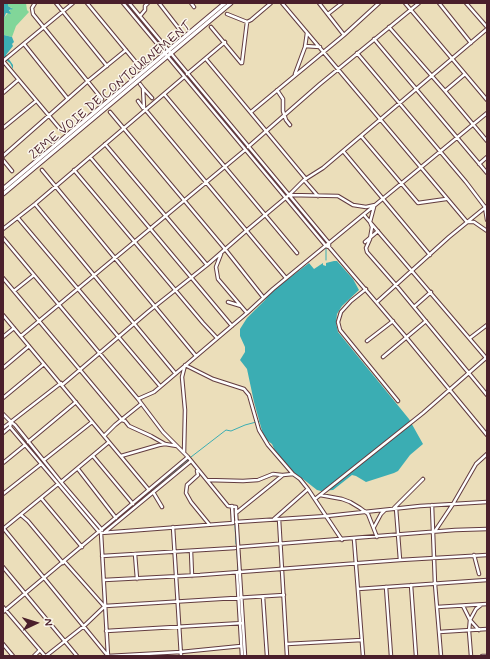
<!DOCTYPE html>
<style>
body{margin:0}
#map{position:relative;width:490px;height:659px;overflow:hidden;background:#ebdeba;font-family:Mynerve,sans-serif}
canvas{display:block}
.frame{position:absolute;inset:0;border:4px solid #4a1f2b;pointer-events:none}
.north{position:absolute;left:16px;top:603px;width:40px;height:40px;-webkit-text-stroke:3px #fbf7ec;paint-order:stroke;rotate:86deg;font-size:11px;font-weight:700;line-height:16px;text-align:center;color:#4a1f2b}
.north::after{content:'';display:block;margin:auto;width:14px;height:18px;background:#4a1f2b;clip-path:polygon(50% 0,100% 100%,50% 72%,0 100%)}
</style>
<div id="map">
<canvas width="490" height="659"></canvas>
<div class="frame"></div>
<div class="north">N</div>
</div>
<script>
const ctx = document.querySelector('canvas').getContext('2d');
ctx.lineJoin = 'round';
function paint(path, color) { ctx.fillStyle = color; ctx.fill(path, 'evenodd'); }
const toPath = rows => new Path2D(rows.map(r => 'M' + r).join(''));
function strokePath(path, color, width, dash) { ctx.strokeStyle = color; ctx.lineWidth = width; ctx.lineCap = dash ? 'butt' : 'round'; ctx.setLineDash(dash || []); ctx.stroke(path); }
function drawText(font, color, halo, rows, align = 'center') {
  ctx.font = font + ' Mynerve,sans-serif'; ctx.lineWidth = 3; ctx.setLineDash([]); ctx.textBaseline = 'middle'; ctx.strokeStyle = halo; ctx.fillStyle = color; for (const [text, x, y, turn = 0] of rows) {
    ctx.save(); ctx.translate(x, y); ctx.rotate((+turn || 0) * Math.PI / 180); ctx.textAlign = isNaN(turn) ? turn : align; if (halo) ctx.strokeText(text, 0, 0); ctx.fillText(text, 0, 0); ctx.restore();
  }
}
paint(toPath([
 [8,3,26,3,27,10,29,12,16,26,12,37,4,35,3,29,4,18,12,8,8,6]
]), '#81d699');
paint(toPath([
 [3,3,8,3,8,6,13,9,9,10,11,14,6,13,3,21],
 [3,29,4,35,12,37,14,42,12,44,13,46,6,55,13,65,13,69,10,63,3,58],
 [334,261,337,261,353,279,359,290,342,306,337,314,336,323,338,332,409,419,423,444,410,455,398,471,394,473,366,482,356,476,352,475,333,490,321,491,317,490,303,479,290,471,275,451,272,444,264,438,254,402,247,369,240,360,245,352,245,347,240,336,240,329,247,318,265,300,271,292,309,263,314,269,323,263,323,265,326,266,326,263]
]), '#3badb3');
strokePath(toPath([
 [126,3,163,48],
 [172,60,286,195],
 [288,198,325,242],
 [326,248,326,260],
 [14,426,43,462],
 [3,430,8,426],
 [191,457,226,430,231,431,245,425,260,421],
 [81,507,99,529],
 [235,516,235,518],
 [235,525,236,544],
 [105,530,188,460],
 [237,551,238,570],
 [239,579,240,594],
 [240,601,241,615],
 [242,625,243,639],
 [243,651,244,656]
]), '#3badb3', 1);
const minor = toPath([
 [35,3,32,8,33,14,102,99],
 [56,3,107,66],
 [87,3,139,66],
 [123,3,326,246,329,247,329,243,129,3],
 [159,3,180,30],
 [191,3,194,7],
 [282,3,467,222,474,222,487,231],
 [319,3,344,35],
 [405,3,487,100],
 [439,3,471,43],
 [466,3,487,27],
 [227,14,247,22,251,20,271,3],
 [328,14,342,3],
 [140,16,145,10,145,6,148,3],
 [211,27,241,63],
 [389,27,445,91,487,141],
 [374,39,487,173],
 [24,44,68,99],
 [305,46,320,47],
 [357,53,466,182,485,207,487,220],
 [206,59,306,179],
 [3,61,73,3],
 [3,61,61,130],
 [242,63,247,22],
 [187,74,225,42],
 [295,74,305,47,307,33],
 [140,84,143,88,144,108,286,278],
 [143,88,152,98],
 [277,90,283,99,283,111,286,120,290,125],
 [445,91,465,74],
 [3,93,18,80],
 [164,94,297,253],
 [138,101,143,108],
 [110,112,225,249,263,297],
 [251,112,344,35,379,3],
 [3,128,36,101],
 [361,136,418,203,446,199],
 [105,144,207,265],
 [248,147,320,84,419,3],
 [343,151,430,255],
 [3,156,88,81,126,50],
 [90,157,232,326],
 [3,160,12,171],
 [479,164,487,157],
 [42,170,196,356],
 [74,170,203,323,217,338],
 [304,180,318,196],
 [289,195,338,196,353,205,366,207,375,205],
 [35,204,175,373],
 [374,207,370,222,372,227,370,239,366,248,367,252,395,284,487,395],
 [364,215,487,359],
 [18,218,160,386],
 [3,229,35,204,184,77],
 [3,238,138,399,163,432,188,457,228,506,236,507,236,513,283,475,293,474,300,479,308,489,342,540],
 [365,242,378,231],
 [329,247,406,337,487,435],
 [221,254,216,267,218,279,241,306],
 [3,278,122,420,125,421,129,426,151,436,165,444,177,446],
 [366,289,351,301,341,312,338,322,340,330,398,401],
 [14,291,34,275],
 [228,302,241,306,247,313],
 [377,302,449,237,487,206],
 [414,307,431,292],
 [3,315,149,490],
 [21,336,245,150],
 [3,337,14,328],
 [470,338,487,325],
 [367,341,393,321],
 [383,357,426,321],
 [3,368,29,346],
 [62,385,149,311,207,265,246,231,289,195,304,180,323,168,487,29],
 [3,398,44,364],
 [138,399,154,392,247,313,273,289,487,113],
 [3,414,11,422,10,427,99,532],
 [11,422,15,425,61,482,102,530],
 [3,428,61,383],
 [3,433,10,427],
 [104,436,115,425,141,404],
 [28,442,76,402],
 [184,453,185,410,182,377,185,365,213,379,244,389,249,395,259,430,268,445,293,474],
 [93,456,133,504],
 [121,456,159,445,165,444],
 [44,460,92,422],
 [3,463,25,445],
 [78,469,116,518],
 [197,471,198,475,187,485,186,493,191,502,209,524],
 [207,480,243,481,258,480,273,474,282,475],
 [61,482,109,442],
 [153,492,162,507],
 [3,494,41,464],
 [320,495,342,499,350,502,360,508,368,514,377,537],
 [41,498,82,547],
 [315,499,423,413,487,357],
 [432,505,435,584,441,656],
 [394,508,423,479],
 [396,508,400,560],
 [236,513,245,656],
 [21,515,28,521,63,563],
 [274,519,308,489],
 [279,519,287,656],
 [236,522,327,516,420,506,487,502],
 [173,527,181,656],
 [374,527,381,514,385,510],
 [3,529,58,484],
 [4,529,108,656],
 [435,531,453,504,476,464,487,454],
 [105,532,191,461],
 [101,533,233,523,232,506],
 [101,533,108,656],
 [354,539,363,656],
 [238,547,455,530,487,529],
 [191,551,192,576],
 [135,554,137,579],
 [474,555,479,574],
 [102,556,235,548],
 [65,562,104,606],
 [3,567,77,656],
 [237,573,242,656],
 [104,580,200,575,400,560,487,555],
 [411,585,416,656],
 [386,587,391,656],
 [358,589,487,580],
 [263,597,267,656],
 [463,606,470,620,479,630],
 [3,607,45,656],
 [437,607,487,604],
 [3,612,188,457],
 [106,631,243,623],
 [439,632,487,629],
 [3,644,13,656],
 [287,644,362,640],
 [34,656,40,650],
 [46,656,84,626,105,606,284,595],
 [108,656,181,652,241,646],
 [471,656,469,631,470,620,476,609,481,605],
 [482,656,487,656]
]);
const major = toPath([
 [3,189,225,3],
 [3,194,231,3]
]);
strokePath(minor, '#623c40', 4.5);
strokePath(major, '#623c40', 5.5);
strokePath(minor, '#fff', 2.5);
strokePath(major, '#fff', 3.5);
drawText('13px', '#4a1f2b', '#fbf7ec', [
 ["2EME VOIE DE CONTOURNEMENT",111,91,-40]
]);
</script>
